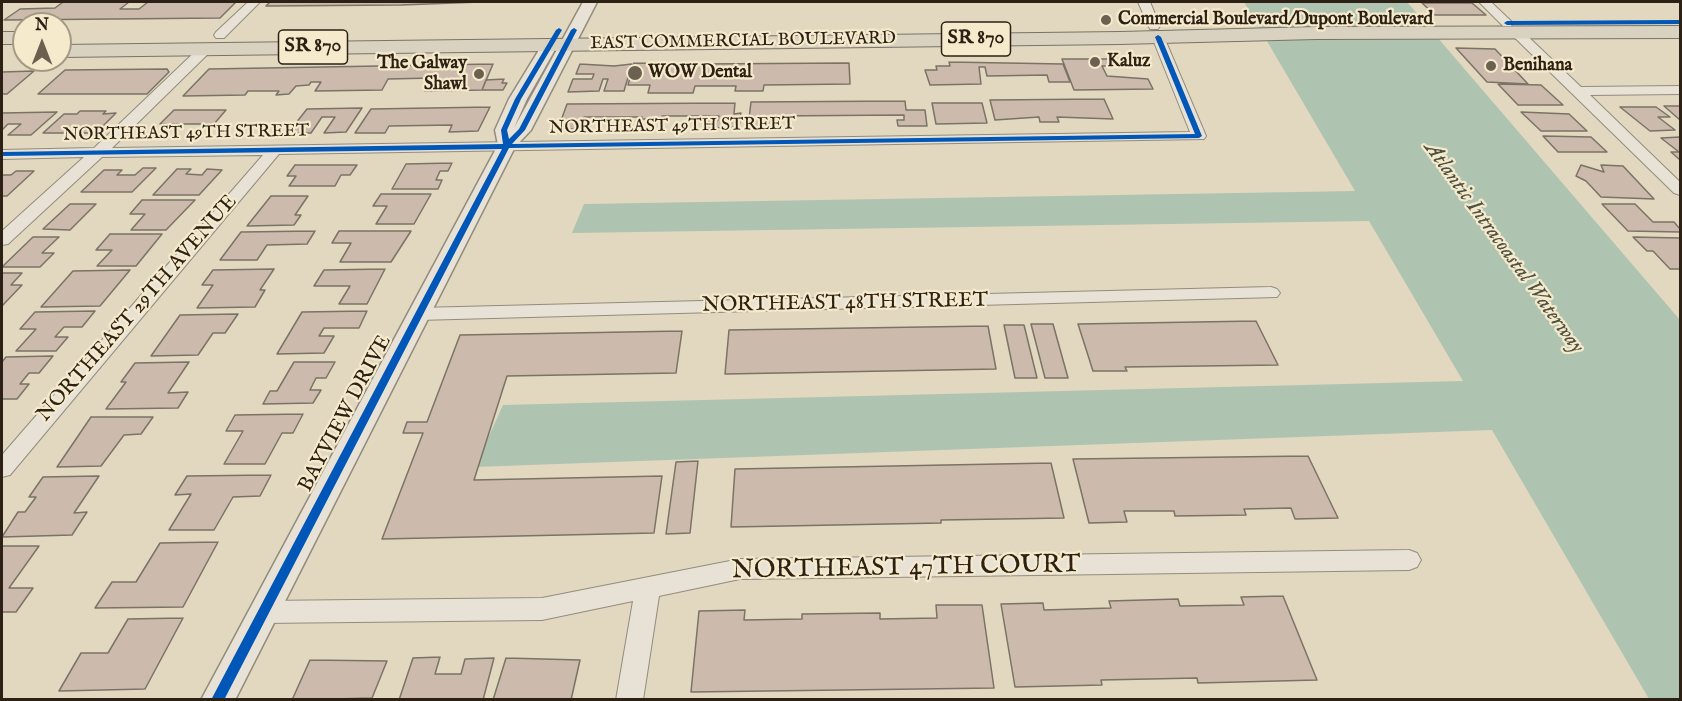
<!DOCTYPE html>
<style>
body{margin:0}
#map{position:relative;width:1682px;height:701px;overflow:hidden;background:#e1d8bf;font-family:"IM FELL English",serif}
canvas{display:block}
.frame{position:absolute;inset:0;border:3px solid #2d2115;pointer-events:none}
.north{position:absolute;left:12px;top:12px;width:60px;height:60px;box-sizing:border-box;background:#f5eacc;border:2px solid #a59a83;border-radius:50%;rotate:0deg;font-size:16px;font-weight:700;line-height:24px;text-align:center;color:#2d2115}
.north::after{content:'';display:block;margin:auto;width:21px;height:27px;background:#6c6150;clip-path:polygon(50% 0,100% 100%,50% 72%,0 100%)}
</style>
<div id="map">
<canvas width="1682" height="701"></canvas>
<div class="frame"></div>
<div class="north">N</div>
</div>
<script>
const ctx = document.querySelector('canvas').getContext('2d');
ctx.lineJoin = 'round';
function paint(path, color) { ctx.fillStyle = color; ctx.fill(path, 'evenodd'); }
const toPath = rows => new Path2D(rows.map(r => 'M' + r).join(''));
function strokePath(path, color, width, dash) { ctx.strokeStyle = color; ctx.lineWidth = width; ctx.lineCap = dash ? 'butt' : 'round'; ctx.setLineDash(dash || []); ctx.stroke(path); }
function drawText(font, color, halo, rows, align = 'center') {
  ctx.font = font + ' "IM FELL English",serif'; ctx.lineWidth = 4.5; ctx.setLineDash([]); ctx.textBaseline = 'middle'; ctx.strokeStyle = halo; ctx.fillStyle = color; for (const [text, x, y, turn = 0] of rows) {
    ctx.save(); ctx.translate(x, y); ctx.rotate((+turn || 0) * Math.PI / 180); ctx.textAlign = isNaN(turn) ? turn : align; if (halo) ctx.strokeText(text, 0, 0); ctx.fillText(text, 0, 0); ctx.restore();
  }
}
paint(toPath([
 [1244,2,1407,2,1680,320,1680,699,1649,699,1492,430,475,467,503,405,1463,381,1369,221,572,233,584,204,1355,191]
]), '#afc4b0');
const building = toPath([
 [63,2,129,2,120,9,139,9,148,2,236,2,220,18,4,20,20,9,55,8,63,2],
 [270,2,480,2,401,5,266,6,270,2],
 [1422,3,1472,3,1486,15,1435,15,1422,3],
 [1456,48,1495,49,1528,84,1487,82,1456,48],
 [1062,59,1110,59,1113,66,1102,66,1107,76,1148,79,1153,89,1074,90,1062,59],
 [949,62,1063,64,1070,82,1049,82,1047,75,987,76,985,67,979,67,981,84,930,85,925,70,937,70,936,66,950,66,949,62],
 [634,63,689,64,689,66,697,64,849,63,850,84,764,85,763,91,735,91,736,86,695,86,693,93,648,93,650,85,628,85,634,63],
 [493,64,482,90,425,91,433,78,388,79,382,90,315,91,321,82,311,82,309,85,296,86,289,94,276,95,279,91,248,91,245,95,183,96,209,69,493,64],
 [580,64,614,66,632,64,624,91,604,91,608,79,603,79,599,91,568,92,573,79,592,79,594,74,576,74,580,64],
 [167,69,169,72,147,94,38,94,65,70,167,69],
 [34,71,7,94,2,94,2,72,34,71],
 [504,79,502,83,507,83,503,90,482,90,486,80,504,79],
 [1498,84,1541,85,1563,105,1518,105,1498,84],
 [1104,99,1113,119,1057,117,1059,122,1040,122,1039,117,995,120,990,100,1104,99],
 [905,101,906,110,925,110,927,126,898,126,897,120,904,120,904,115,771,116,771,121,777,121,777,127,748,127,751,102,905,101],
 [735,103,734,114,741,113,739,127,708,128,709,120,718,120,719,116,662,116,661,119,642,119,642,117,584,117,582,122,591,122,589,129,558,129,567,104,735,103],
 [932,103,982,103,987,123,936,124,932,103],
 [1664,106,1680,106,1680,120,1664,106],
 [490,107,478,131,449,132,452,125,389,126,385,133,355,133,371,109,490,107],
 [1620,107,1656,107,1670,117,1658,117,1675,130,1650,131,1620,107],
 [362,108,346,132,324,133,335,117,322,117,311,133,288,133,307,109,362,108],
 [174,110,226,110,214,124,160,124,174,110],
 [80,111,106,111,103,114,116,113,96,133,43,133,64,114,77,114,80,111],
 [57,112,31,135,8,135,21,124,8,124,2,130,2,113,57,112],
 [1521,112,1569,114,1587,131,1541,131,1521,112],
 [1543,136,1591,137,1607,152,1558,152,1543,136],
 [1680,137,1680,160,1671,152,1679,152,1661,138,1680,137],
 [452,163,448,171,440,171,436,180,442,180,438,189,392,189,406,164,452,163],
 [295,165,357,165,350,175,341,175,335,186,289,186,296,176,287,176,295,165],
 [1581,165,1604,172,1601,165,1623,166,1654,199,1601,197,1586,181,1576,176,1581,165],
 [143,168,156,168,132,192,81,192,104,170,122,170,117,175,135,175,143,168],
 [177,169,191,169,186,174,202,175,207,169,222,170,199,195,153,195,177,169],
 [16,171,34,171,7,196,2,196,2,175,11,175,16,171],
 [381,194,431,194,414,224,376,224,387,206,373,206,381,194],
 [271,196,308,196,295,215,301,215,294,225,247,226,271,196],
 [142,200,195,200,166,230,131,230,145,214,130,214,142,200],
 [70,204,96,204,70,230,43,229,70,204],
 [1602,204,1635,204,1653,222,1674,222,1680,229,1680,232,1628,231,1602,204],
 [315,231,307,244,267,245,257,260,220,260,241,232,315,231],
 [339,231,411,231,391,262,340,262,351,243,332,243,339,231],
 [110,234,162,234,136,266,97,266,112,250,96,250,110,234],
 [33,237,59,237,42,253,54,253,40,267,2,267,33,237],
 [1633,237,1680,238,1680,269,1670,269,1653,251,1647,251,1633,237],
 [274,269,260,290,265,290,255,307,197,308,213,285,202,285,213,270,274,269],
 [385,269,367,304,339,304,350,286,314,286,324,270,385,269],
 [130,270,100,306,41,307,73,271,130,270],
 [2,273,22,273,11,285,22,285,2,306,2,273],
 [95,311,82,327,64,327,55,337,68,337,56,351,16,351,36,329,20,329,35,312,95,311],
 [367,311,359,328,324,328,319,336,334,336,324,353,277,354,302,312,367,311],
 [238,314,225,333,213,333,198,355,151,356,180,315,238,314],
 [1256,321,1278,365,1125,367,1127,371,1093,371,1078,324,1256,321],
 [1031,324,1053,324,1068,378,1045,378,1031,324],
 [1004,325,1024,325,1037,378,1015,378,1004,325],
 [988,326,996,369,725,374,729,330,988,326],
 [682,331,676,373,507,376,474,480,662,476,654,533,382,539,423,433,403,433,407,422,427,422,460,335,682,331],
 [53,356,39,373,29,373,20,384,29,384,17,399,2,399,2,362,6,357,53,356],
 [189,362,168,393,188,392,178,408,106,409,126,382,121,382,135,363,189,362],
 [294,362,335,362,326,378,316,378,310,390,321,390,313,403,263,404,270,391,277,391,294,362],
 [303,414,293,433,282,433,265,464,224,464,243,431,226,431,235,415,303,414],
 [91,417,153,417,141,434,124,435,101,466,57,467,91,417],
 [1308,456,1338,518,1295,519,1291,508,1244,509,1246,515,1175,516,1174,511,1124,511,1127,522,1089,523,1073,459,1308,456],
 [698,461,690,533,666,534,676,462,698,461],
 [1051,463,1064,518,941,520,941,523,731,527,735,469,1051,463],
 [271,475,260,496,233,497,214,530,169,530,191,494,175,495,187,476,271,475],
 [99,476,74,513,87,512,72,535,2,537,18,512,25,512,36,497,29,497,43,477,99,476],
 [218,542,183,607,95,608,112,582,136,582,160,543,218,542],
 [2,546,39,546,9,588,33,588,16,612,2,612,2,546],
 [1283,596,1317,680,1198,683,1197,678,1101,680,1102,685,1015,687,1001,604,1043,603,1044,610,1111,608,1109,601,1178,599,1180,606,1244,605,1241,597,1283,596],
 [936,605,982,605,994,688,691,692,699,611,745,610,744,620,802,619,802,614,880,613,880,619,937,618,936,605],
 [183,618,145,689,59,691,81,653,108,653,128,619,183,618],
 [440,657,435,674,461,674,465,659,494,658,483,700,399,700,413,658,440,657],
 [506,658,580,660,571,700,493,700,506,658],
 [310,660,387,661,372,698,292,700,310,660]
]);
paint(building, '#ccbbac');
strokePath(building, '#7a7366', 1.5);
const minor = toPath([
 [248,2,260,2,224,38,216,38,214,35,216,32,248,2],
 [1138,2,1150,2,1160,26,1158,29,1150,29,1138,2],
 [1479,2,1491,2,1513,23,1511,26,1503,26,1479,2],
 [1516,28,1520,29,1581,87,1680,86,1680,94,1590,95,1680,182,1680,195,1674,193,1512,35,1510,32,1512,29,1516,28],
 [1158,33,1164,37,1206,136,1204,139,279,154,10,475,2,477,2,455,263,155,102,157,8,244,2,245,2,231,84,157,2,159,2,150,94,148,201,46,211,46,213,49,112,148,1190,132,1152,37,1158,33],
 [1271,287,1277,289,1280,293,1277,297,418,320,411,318,409,314,411,310,418,308,1271,287],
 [1409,550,1417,553,1421,560,1417,567,1409,570,740,579,659,596,643,700,616,700,633,601,542,620,262,623,253,620,249,612,253,604,262,601,542,598,740,559,1409,550]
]);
const tertiary = toPath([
 [583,2,597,2,531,130,515,147,235,700,201,700,498,145,495,130,509,99,542,45,554,45,556,48,527,99,514,128,583,2]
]);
const primary = toPath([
 [1680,26,1680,38,1316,39,1120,44,60,57,60,45,1120,32,1316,27,1680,26],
 [2,32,24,32,24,44,2,44,2,32]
]);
strokePath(minor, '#938c7d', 2);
strokePath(tertiary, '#938c7d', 3);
strokePath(primary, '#7a7366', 2);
paint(minor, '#e7e2d5');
paint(tertiary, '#e7e2d5');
paint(primary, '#dad2c1');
paint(toPath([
 [1680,20,1680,24,1507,25,1504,23,1507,21,1680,20],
 [574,28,577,30,525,130,512,144,1195,134,1155,37,1158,35,1161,37,1202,136,1199,138,509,148,224,700,211,700,502,149,2,156,2,152,503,144,501,130,515,99,556,30,559,28,562,30,521,99,507,130,509,139,519,129,571,30,574,28]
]), '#0057b8');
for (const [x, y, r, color] of [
 [1106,20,6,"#6c6150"],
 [1095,62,6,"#6c6150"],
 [1491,66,6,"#6c6150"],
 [635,73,8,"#6c6150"],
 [479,74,6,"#6c6150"]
]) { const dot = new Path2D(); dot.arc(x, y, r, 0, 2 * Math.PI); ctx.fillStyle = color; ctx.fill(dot); strokePath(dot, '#f5eacc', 2); }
drawText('bold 18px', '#2d2115', '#f5eacc', [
 ["Commercial Boulevard/Dupont Boulevard",1118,20],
 ["Kaluz",1107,62],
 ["The Galway",467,64,"right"],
 ["Shawl",467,85,"right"],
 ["Benihana",1503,66],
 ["WOW Dental",648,73]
], 'left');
drawText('18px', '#2d2115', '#f5eacc', [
 ["EAST COMMERCIAL BOULEVARD",743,42,-1],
 ["NORTHEAST 49TH STREET",672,127,-1],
 ["NORTHEAST 49TH STREET",186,134,-1]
]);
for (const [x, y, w] of [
 [976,39,69],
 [313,47,69]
]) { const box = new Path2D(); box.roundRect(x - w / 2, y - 17, w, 34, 4.5); ctx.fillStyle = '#f5eacc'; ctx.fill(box); strokePath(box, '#2d2115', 1.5); }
drawText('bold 20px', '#2d2115', null, [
 ["SR 870",976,39],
 ["SR 870",313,47]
]);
drawText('21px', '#2d2115', '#f5eacc', [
 ["NORTHEAST 48TH STREET",845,304,-1],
 ["NORTHEAST 29TH AVENUE",138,309,-49],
 ["BAYVIEW DRIVE",346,414,-62]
]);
drawText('italic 22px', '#4e5042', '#f5eacc', [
 ["Atlantic Intracoastal Waterway",1503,248,54]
]);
drawText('26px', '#2d2115', '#f5eacc', [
 ["NORTHEAST 47TH COURT",906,569,-1]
]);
</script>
